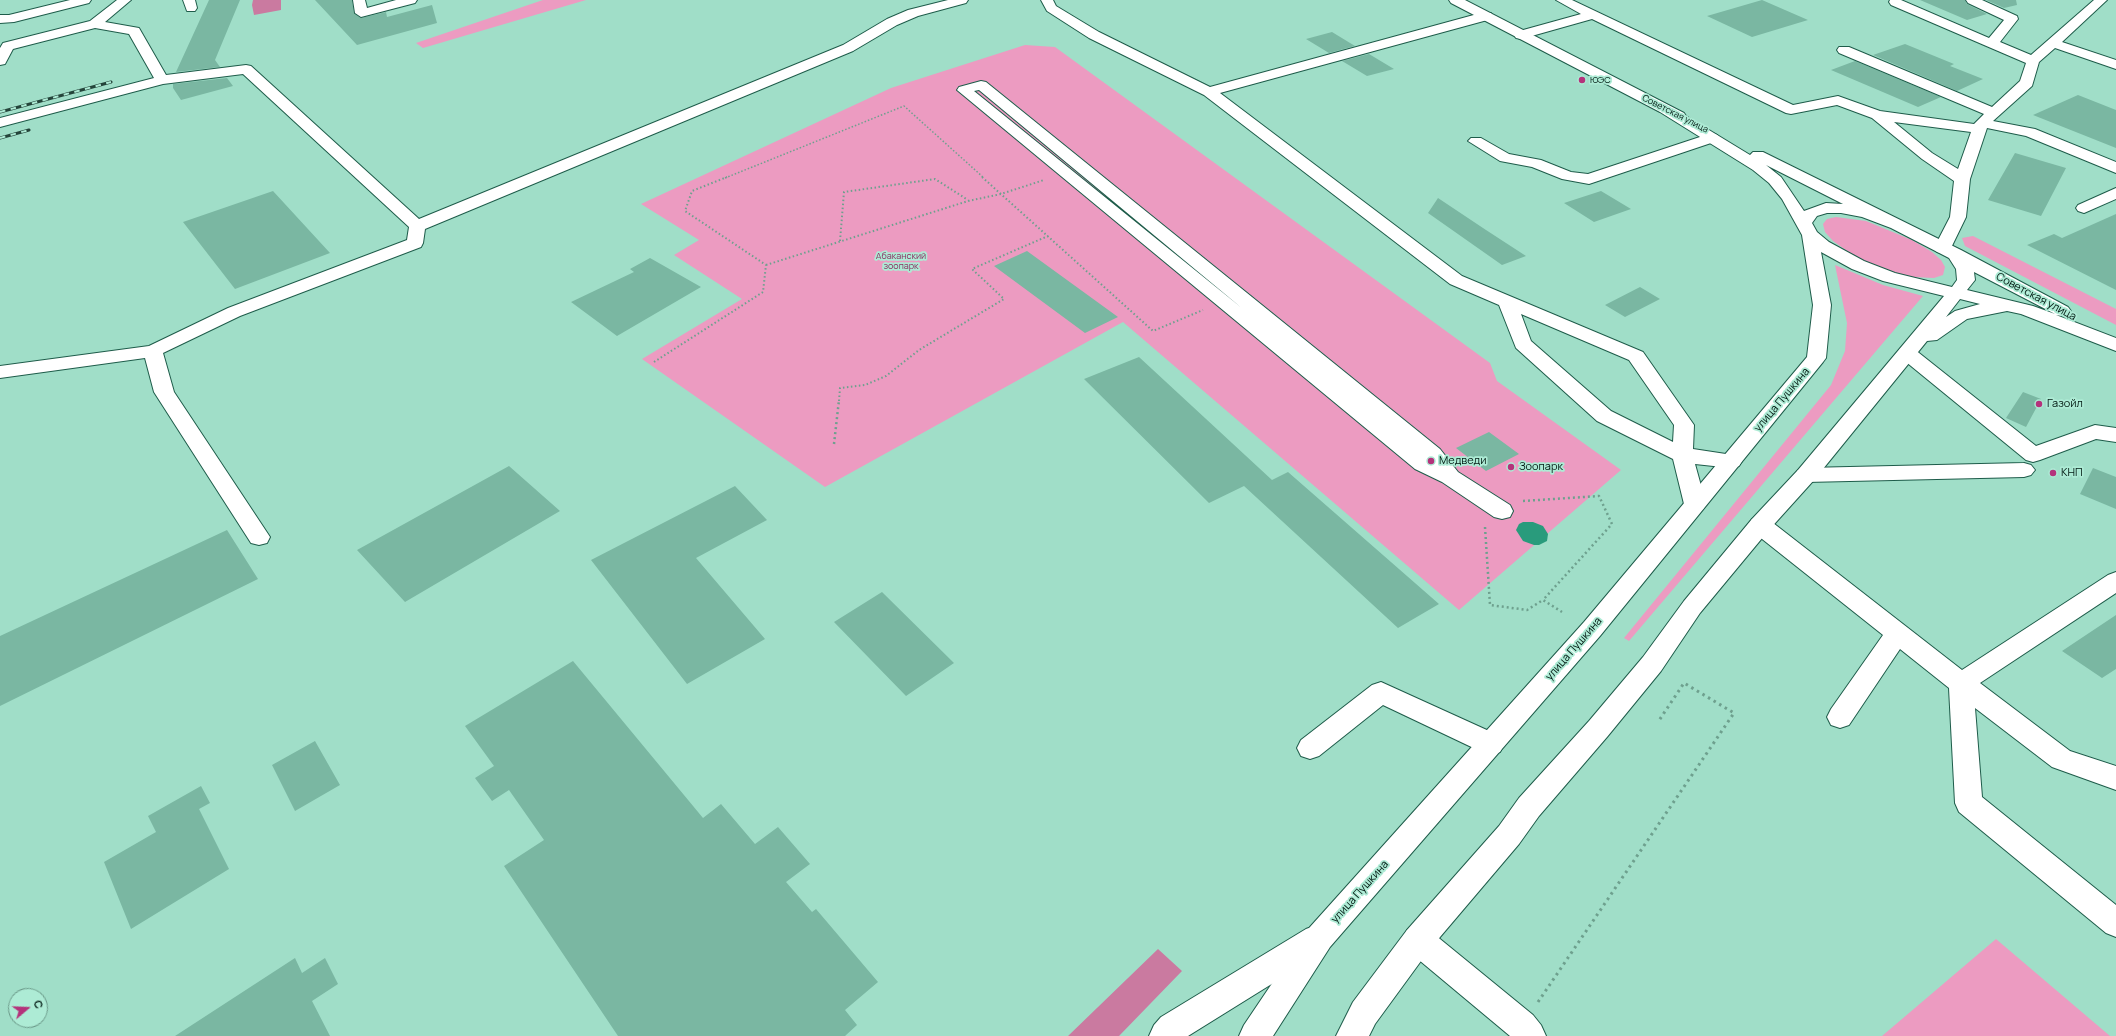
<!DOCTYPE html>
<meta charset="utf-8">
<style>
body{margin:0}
#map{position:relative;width:2116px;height:1036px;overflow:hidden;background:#a0dec8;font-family:Manrope,sans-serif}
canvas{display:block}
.north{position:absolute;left:8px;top:988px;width:40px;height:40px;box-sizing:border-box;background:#adebd5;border:1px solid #699787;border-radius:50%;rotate:71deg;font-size:11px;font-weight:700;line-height:16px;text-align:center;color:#021912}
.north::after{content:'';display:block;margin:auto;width:14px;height:18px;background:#b4327b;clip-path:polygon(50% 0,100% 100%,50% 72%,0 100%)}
</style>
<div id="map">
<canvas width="2116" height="1036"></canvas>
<div class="north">С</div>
</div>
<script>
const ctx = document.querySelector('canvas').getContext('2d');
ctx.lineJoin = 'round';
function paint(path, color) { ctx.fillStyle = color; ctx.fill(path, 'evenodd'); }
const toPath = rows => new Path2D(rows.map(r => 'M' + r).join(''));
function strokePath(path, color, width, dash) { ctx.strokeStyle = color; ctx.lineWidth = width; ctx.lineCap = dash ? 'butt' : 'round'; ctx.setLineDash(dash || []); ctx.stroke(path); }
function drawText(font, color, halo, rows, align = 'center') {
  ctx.font = font + ' Manrope,sans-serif'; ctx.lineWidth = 3.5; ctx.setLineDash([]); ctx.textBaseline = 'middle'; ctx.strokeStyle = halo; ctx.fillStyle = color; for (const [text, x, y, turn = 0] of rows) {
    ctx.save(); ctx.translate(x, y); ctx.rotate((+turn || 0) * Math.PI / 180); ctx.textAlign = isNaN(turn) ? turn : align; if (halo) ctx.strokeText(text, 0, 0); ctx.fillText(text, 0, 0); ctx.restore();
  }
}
paint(toPath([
 [543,0,586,0,423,48,416,43],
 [1025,45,1055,47,1490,363,1497,381,1621,470,1459,610,1123,322,825,487,642,359,742,299,674,255,699,240,641,204,891,88],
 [1836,217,1866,221,1912,240,1932,252,1941,260,1945,267,1943,275,1934,278,1913,277,1885,270,1860,260,1833,241,1825,232,1823,224,1827,219],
 [1973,236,2116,309,2116,325,1965,246,1962,238],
 [1835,265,1883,285,1923,296,1629,641,1624,638,1831,385,1845,351,1847,323],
 [1996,939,2110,1036,1882,1036]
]), '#ec9bc1');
paint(toPath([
 [253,0,281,0,281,10,254,15,252,5],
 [1158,949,1182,971,1119,1036,1068,1036]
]), '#ca7aa0');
paint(toPath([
 [1523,522,1533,522,1543,526,1548,534,1547,541,1539,545,1534,545,1523,541,1516,530,1519,524]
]), '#299b7c');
paint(toPath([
 [209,0,240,0,215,60,220,67,176,72],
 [315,0,352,0,354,13,361,18,386,12,387,17,432,5,437,23,357,45],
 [1762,0,1808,20,1752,37,1707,16],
 [1920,0,1965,0,1967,4,1987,14,1967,20],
 [1986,0,2016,0,2017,5,2004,8],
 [1332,32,1355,46,1329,53,1306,39],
 [1905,44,1954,64,1950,66,1983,79,1957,91,1873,55],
 [1369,54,1394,69,1367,76,1342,61],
 [1855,61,1941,97,1918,107,1831,70],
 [227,78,233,86,181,100,173,88,173,84],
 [2078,95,2116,110,2116,148,2033,115],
 [2015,153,2066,168,2041,216,1988,200],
 [273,191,330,253,235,289,183,222],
 [1601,191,1631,209,1594,222,1564,203],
 [1438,198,1486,230,1526,256,1502,265,1428,213],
 [2116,214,2116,290,2027,245,2054,234,2062,238],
 [1027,251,1118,317,1085,333,994,266],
 [650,258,701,287,617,336,571,302,634,272,630,269],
 [1640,287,1660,299,1625,317,1605,305],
 [1139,357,1272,480,1288,472,1439,604,1398,628,1244,486,1209,503,1084,379],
 [2023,392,2041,399,2026,427,2006,418],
 [1489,432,1519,454,1486,471,1456,448],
 [509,466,560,511,405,602,357,550],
 [2093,468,2116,477,2116,509,2080,494],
 [735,486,767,520,696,558,765,639,687,684,591,560],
 [227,530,258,579,0,706,0,636],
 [882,592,954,663,906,696,834,622],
 [2116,615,2116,669,2102,678,2062,651],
 [573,661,703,818,721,804,755,844,778,827,810,864,786,882,812,912,816,909,878,982,845,1010,857,1025,845,1036,618,1036,504,866,544,840,509,790,492,801,475,778,494,766,465,726],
 [315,741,340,785,295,811,272,765],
 [201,786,210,803,199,809,229,869,131,929,104,862,156,832,148,816],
 [295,958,302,973,325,958,338,984,312,1001,330,1036,175,1036]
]), '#7ab7a2');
const minor = toPath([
 [70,0,91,0,89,3,14,22,0,23,0,15,9,15,70,0],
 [117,0,131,0,105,22,139,28,166,75,246,65,251,66,419,219,843,45,887,19,908,10,948,0,968,0,966,3,918,16,897,25,853,51,425,229,423,243,421,247,240,316,163,353,174,392,270,537,267,543,259,545,251,543,154,392,145,358,0,378,0,366,149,346,228,308,407,240,409,227,243,74,163,84,0,127,0,118,154,78,129,34,95,28,13,49,5,64,0,65,0,48,3,43,90,21,117,0],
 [183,0,195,0,197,8,195,11,187,11,183,0],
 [353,0,365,0,367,8,396,0,417,0,415,3,361,17,355,13,353,0],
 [1041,0,1053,0,1056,6,1099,32,1210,87,1481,13,1491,13,1492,16,1491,19,1220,93,1462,276,1643,352,1694,425,1693,449,1739,456,1742,461,1739,466,1732,468,1695,464,1706,504,1703,509,1695,512,1687,509,1684,504,1673,459,1597,421,1516,348,1499,305,1450,284,1204,95,1089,38,1047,11,1041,0],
 [1521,314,1629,360,1674,425,1673,442,1611,411,1531,341,1521,314],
 [1556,0,1572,0,1793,105,1838,96,1880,111,1974,124,1984,114,1839,53,1837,50,1839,47,1849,47,1992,107,2020,81,2026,63,1891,5,1889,2,1890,0,1901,0,1989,38,2004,20,1968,3,1966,0,1982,0,2017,16,2018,19,2000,42,2031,55,2094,0,2107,0,2062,42,2116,60,2116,69,2055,48,2039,62,2032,86,1993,121,2035,129,2116,162,2116,173,2026,136,1987,128,1970,179,1966,217,1949,252,1943,253,1937,252,1934,248,1950,217,1954,181,1922,159,1872,118,1837,105,1791,114,1786,113,1592,19,1521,39,1516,38,1514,35,1516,32,1581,14,1556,0],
 [1894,122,1971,132,1958,169,1932,153,1894,122],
 [981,81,986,82,1440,449,1458,472,1510,505,1513,511,1510,517,1502,519,1494,517,1442,482,1415,469,957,90,959,87,981,81],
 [979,90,1243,309,974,91,979,90],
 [1712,133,1717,135,1720,138,1717,141,1589,184,1562,179,1532,167,1500,161,1468,141,1471,138,1481,138,1509,154,1541,160,1571,172,1588,174,1712,133],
 [2116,188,2116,199,2084,213,2078,211,2076,208,2078,205,2116,188],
 [1907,347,1914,349,2036,446,2095,425,2116,428,2116,442,2096,439,2040,460,2033,462,2026,460,1900,357,1898,353,1900,349,1907,347],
 [2024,463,2031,465,2035,470,2031,475,2024,477,1806,482,1798,480,1795,475,1798,470,1806,468,2024,463],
 [1760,517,1768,519,1962,670,2108,575,2116,572,2116,593,1980,683,2070,751,2116,766,2116,790,2052,767,1975,708,1982,797,2116,905,2116,937,2106,933,1959,812,1955,803,1949,688,1900,649,1849,725,1840,728,1831,725,1827,717,1831,709,1883,635,1752,531,1749,525,1752,519,1760,517],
 [1381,682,1500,736,1504,744,1500,752,1491,755,1482,752,1383,705,1319,756,1310,759,1301,756,1297,748,1301,740,1372,685,1381,682],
 [1317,925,1328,929,1332,939,1328,949,1188,1036,1149,1036,1154,1025,1161,1017,1306,929,1317,925],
 [1418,926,1429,930,1533,1015,1541,1025,1546,1036,1510,1036,1407,950,1403,940,1407,930,1418,926]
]);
const major = toPath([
 [1449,0,1465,0,1684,113,1686,116,1750,155,1753,152,1763,152,1961,250,2068,307,2071,311,2068,315,2062,316,2056,315,2116,338,2116,351,2021,314,2007,311,1967,319,1937,340,1927,341,1814,480,1768,531,1700,613,1661,671,1607,737,1539,816,1519,844,1429,950,1375,1024,1369,1036,1336,1036,1353,1002,1407,930,1499,826,1519,798,1589,721,1643,657,1684,601,1752,519,1798,470,1944,296,1883,281,1852,269,1821,252,1831,305,1826,358,1823,362,1600,636,1330,947,1273,1036,1239,1036,1244,1025,1310,927,1584,622,1807,357,1813,305,1802,235,1782,199,1769,183,1753,170,1660,112,1451,3,1449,0],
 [1766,165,1843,204,1826,203,1804,211,1781,177,1766,165],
 [1827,213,1841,213,1862,217,1891,228,1949,258,1956,269,1957,280,1952,287,1895,273,1864,261,1829,242,1817,232,1812,223,1817,216,1827,213],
 [1974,272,2055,314,2033,306,1967,290,1975,280,1974,272],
 [1960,299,1980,304,1955,311,1946,317,1960,299]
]);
strokePath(minor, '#1e5c4a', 2);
strokePath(major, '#1e5c4a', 2);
strokePath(toPath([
 [725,178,904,106,984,178]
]), '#6ea08e', 1.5, [1.5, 2]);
strokePath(toPath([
 [982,177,1153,331,1203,310],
 [840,241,844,192,935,179,968,200],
 [766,265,968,201,1001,194,1044,180],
 [654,362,763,292,766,265,685,211,692,191,727,177],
 [839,401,840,388,865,385,886,376,919,350,1004,299,972,269,1048,236]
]), '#6ea08e', 2, [1.5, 2.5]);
strokePath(toPath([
 [834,444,839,400],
 [1523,501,1599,496,1612,524,1543,600],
 [1485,527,1490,605,1527,610,1543,600,1562,612]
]), '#6ea08e', 2.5, [2, 3]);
strokePath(toPath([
 [1538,1002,1734,713,1684,683,1658,722]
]), '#6ea08e', 3, [2.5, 4]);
paint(minor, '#fff');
paint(major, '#fff');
const rail = toPath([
 [0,112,111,82],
 [0,138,29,130]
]);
strokePath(rail, '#24443a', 3);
strokePath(rail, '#adebd5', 2, [5.5]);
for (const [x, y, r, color] of [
 [1582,80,4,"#b4327b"],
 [2039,404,4,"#b4327b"],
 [1431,461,4,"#b4327b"],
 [1511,467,4,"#b4327b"],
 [2053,473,4,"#b4327b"]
]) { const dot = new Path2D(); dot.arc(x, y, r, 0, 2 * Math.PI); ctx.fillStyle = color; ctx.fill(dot); strokePath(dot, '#adebd5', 1.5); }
drawText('9px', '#021912', '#adebd5', [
 ["ЮЭС",1590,80]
], 'left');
drawText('9px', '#021912', '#adebd5', [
 ["Советская улица",1675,114,27]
]);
drawText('9px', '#8b2b5f', '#adebd5', [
 ["Абаканский",901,256],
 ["зоопарк",901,266]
]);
drawText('11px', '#021912', '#adebd5', [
 ["Советская улица",2036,297,28],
 ["улица Пушкина",1782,400,-50],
 ["улица Пушкина",1574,649,-49],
 ["улица Пушкина",1360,892,-48]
]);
drawText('11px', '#021912', '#adebd5', [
 ["Газойл",2047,404],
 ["Медведи",1439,461],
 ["Зоопарк",1519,467],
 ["КНП",2061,473]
], 'left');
</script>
